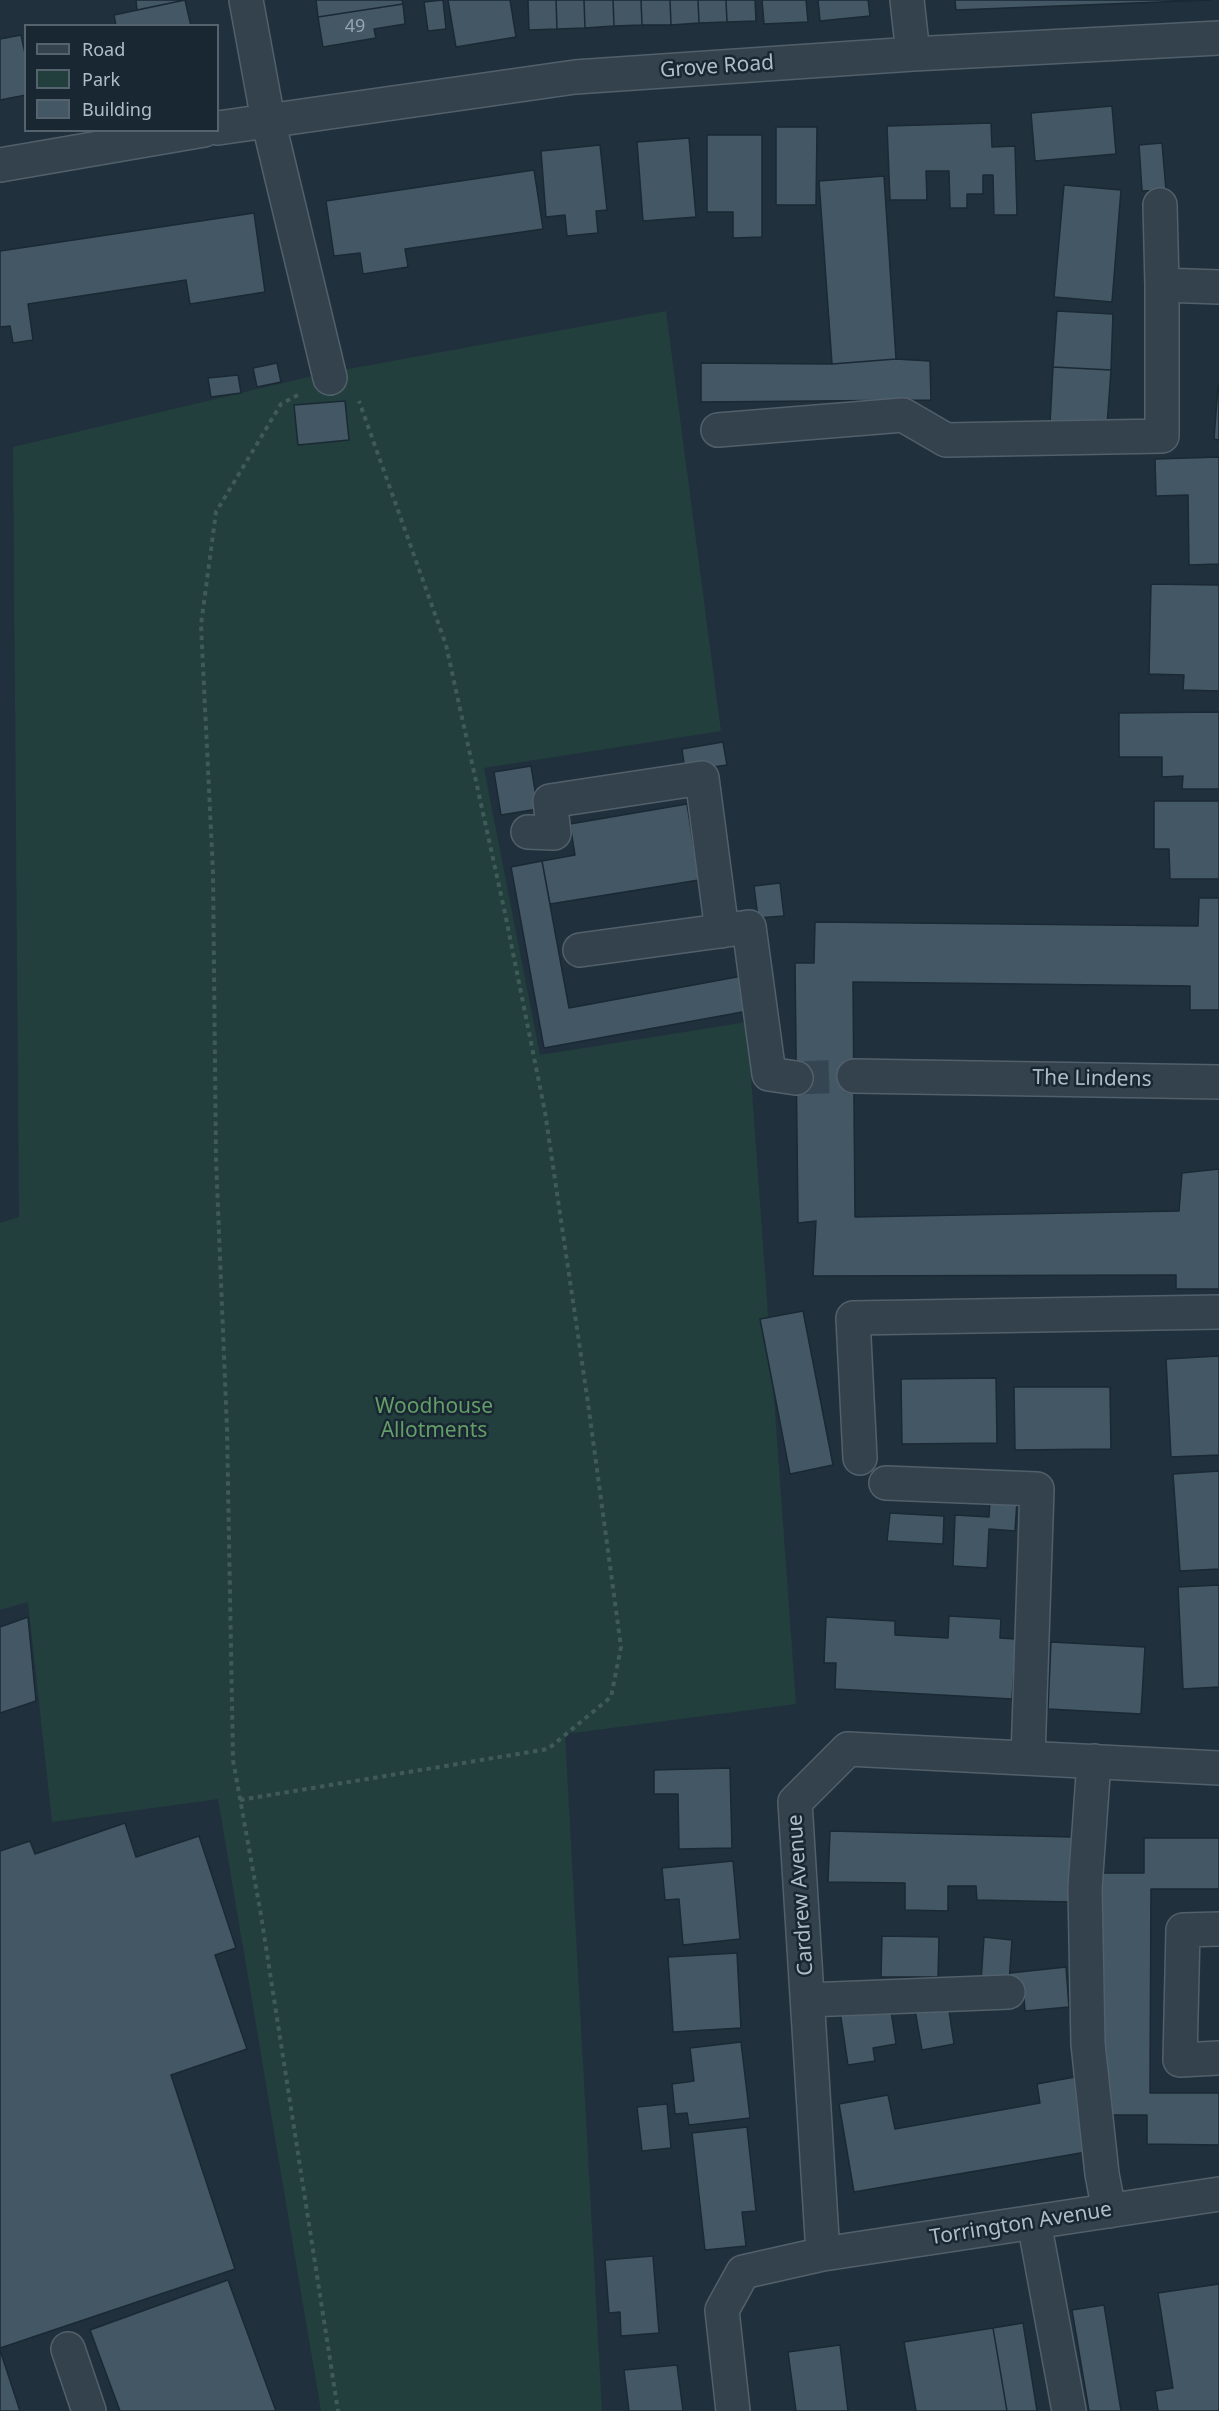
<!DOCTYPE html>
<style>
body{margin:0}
#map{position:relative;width:1219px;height:2411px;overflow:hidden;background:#20313d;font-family:"Noto Sans",sans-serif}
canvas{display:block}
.legend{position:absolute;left:24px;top:24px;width:195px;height:108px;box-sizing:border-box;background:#192732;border:2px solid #55636e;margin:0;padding:8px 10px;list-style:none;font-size:18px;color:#afbdc9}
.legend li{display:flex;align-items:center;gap:12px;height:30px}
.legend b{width:30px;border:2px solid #55636e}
</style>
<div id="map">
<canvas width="1219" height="2411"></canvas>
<ul class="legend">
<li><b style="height:8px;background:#34424d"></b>Road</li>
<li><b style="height:16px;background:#223e3d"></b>Park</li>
<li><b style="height:16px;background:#435764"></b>Building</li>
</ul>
</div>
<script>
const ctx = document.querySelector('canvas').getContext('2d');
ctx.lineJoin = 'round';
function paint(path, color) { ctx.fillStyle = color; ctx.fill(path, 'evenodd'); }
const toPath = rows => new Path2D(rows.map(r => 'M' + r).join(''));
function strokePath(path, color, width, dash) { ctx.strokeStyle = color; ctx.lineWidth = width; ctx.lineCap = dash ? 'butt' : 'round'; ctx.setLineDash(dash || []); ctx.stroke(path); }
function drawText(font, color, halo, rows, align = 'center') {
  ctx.font = font + ' "Noto Sans",sans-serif'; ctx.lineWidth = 5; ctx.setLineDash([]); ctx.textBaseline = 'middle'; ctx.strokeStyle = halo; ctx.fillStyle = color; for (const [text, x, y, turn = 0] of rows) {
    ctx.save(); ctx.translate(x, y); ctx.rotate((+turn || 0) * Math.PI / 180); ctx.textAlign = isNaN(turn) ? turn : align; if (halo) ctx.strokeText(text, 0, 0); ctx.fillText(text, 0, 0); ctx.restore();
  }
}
paint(toPath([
 [666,311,721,731,484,768,540,1055,747,1022,796,1704,565,1734,602,2411,321,2411,218,1799,52,1822,28,1602,0,1610,0,1223,19,1217,13,447,321,374]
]), '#223e3d');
const building = toPath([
 [136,0,185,0,137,10,136,0],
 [185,0,191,26,116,26,114,15,185,0],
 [316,0,402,0,403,4,318,17,316,0],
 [443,0,446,29,428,31,424,2,443,0],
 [448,0,510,0,516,37,456,47,448,0],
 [528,0,556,0,557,29,529,30,528,0],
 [556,0,584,0,585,28,557,29,556,0],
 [584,0,613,0,614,26,585,28,584,0],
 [613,0,641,0,642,25,614,26,613,0],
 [641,0,670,0,671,25,642,25,641,0],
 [670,0,698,0,699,23,671,25,670,0],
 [698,0,726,0,727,22,699,23,698,0],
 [726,0,755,0,756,21,727,22,726,0],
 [762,0,806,0,808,22,764,24,762,0],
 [818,0,868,0,870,16,820,21,818,0],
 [955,0,1211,0,956,10,955,0],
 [403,4,405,24,374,29,376,38,323,47,318,17,403,4],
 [21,35,26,58,26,95,0,100,0,39,21,35],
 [1112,106,1116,154,1035,161,1031,113,1112,106],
 [991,123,992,147,1015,146,1017,215,994,215,993,175,983,175,983,194,967,194,967,208,950,208,949,171,926,171,927,200,890,200,887,126,991,123],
 [776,127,817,127,816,205,776,205,776,127],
 [707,135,762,135,762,237,733,238,733,212,707,212,707,135],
 [689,138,696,217,643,221,637,142,689,138],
 [1162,143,1166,190,1142,191,1139,145,1162,143],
 [600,145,607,210,596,211,598,233,567,236,565,215,546,217,541,151,600,145],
 [534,170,543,229,405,249,408,267,363,274,360,253,334,256,326,201,534,170],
 [884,176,896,359,832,364,819,181,884,176],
 [1064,185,1121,190,1112,302,1054,297,1064,185],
 [254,213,265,292,190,304,186,280,28,304,33,340,13,343,10,326,0,327,0,251,254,213],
 [1057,311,1113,314,1111,370,1053,367,1057,311],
 [896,359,930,361,931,400,701,402,701,363,832,364,896,359],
 [277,363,281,382,257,387,253,368,277,363],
 [1053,367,1111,370,1107,426,1050,423,1053,367],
 [238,375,241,393,211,397,208,378,238,375],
 [1218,386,1219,386,1219,440,1214,439,1218,386],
 [345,401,349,440,298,445,294,405,345,401],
 [1219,457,1219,564,1189,565,1188,495,1156,496,1155,459,1219,457],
 [1151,584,1219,585,1219,691,1183,690,1184,675,1149,674,1151,584],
 [1219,712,1219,789,1182,789,1183,776,1162,777,1162,757,1119,757,1119,713,1219,712],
 [723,742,727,765,685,771,682,749,723,742],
 [531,766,538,809,501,815,494,772,531,766],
 [1154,801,1219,801,1219,879,1170,879,1169,849,1154,849,1154,801],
 [687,804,699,880,550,904,542,861,575,855,570,824,687,804],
 [542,861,569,1008,742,976,748,1011,544,1048,511,867,542,861],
 [780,883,784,916,758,918,754,886,780,883],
 [1199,898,1219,898,1219,1010,1190,1010,1190,986,853,982,855,1217,1179,1211,1182,1173,1219,1169,1219,1289,1176,1289,1176,1275,813,1276,816,1221,798,1223,795,963,814,963,815,922,1198,926,1199,898],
 [803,1311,833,1465,790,1474,760,1319,803,1311],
 [1219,1356,1219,1455,1171,1457,1166,1359,1219,1356],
 [996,1378,997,1443,902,1444,901,1379,996,1378],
 [1014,1387,1110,1387,1111,1449,1015,1450,1014,1387],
 [1219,1471,1219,1569,1180,1571,1173,1474,1219,1471],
 [990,1500,1017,1502,1015,1531,989,1529,987,1568,953,1566,955,1515,989,1517,990,1500],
 [890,1513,944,1516,943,1544,887,1541,890,1513],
 [1219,1585,1219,1687,1183,1689,1178,1587,1219,1585],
 [949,1616,1001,1619,1000,1638,1016,1639,1012,1699,835,1689,836,1663,824,1663,826,1617,895,1621,895,1635,948,1638,949,1616],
 [28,1617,36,1701,0,1713,0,1627,28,1617],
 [1051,1642,1145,1647,1141,1714,1048,1709,1051,1642],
 [730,1768,732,1848,679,1849,678,1794,654,1794,654,1770,730,1768],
 [125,1823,136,1857,199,1836,236,1948,215,1955,247,2049,171,2075,235,2269,0,2348,0,1851,30,1841,35,1854,125,1823],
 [830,1831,1073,1837,1071,1902,977,1900,976,1886,948,1886,948,1911,905,1910,905,1883,828,1882,830,1831],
 [1144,1838,1219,1838,1219,1889,1151,1889,1150,2093,1219,2093,1219,2145,1147,2144,1147,2115,1100,2115,1101,1873,1144,1873,1144,1838],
 [733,1861,740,1939,683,1945,679,1899,665,1900,662,1868,733,1861],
 [882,1936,939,1937,938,1977,881,1977,882,1936],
 [984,1937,1012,1940,1009,1983,981,1981,984,1937],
 [737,1953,741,2028,673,2032,668,1957,737,1953],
 [1066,1967,1069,2007,1025,2011,1023,1985,1009,1983,1010,1973,1066,1967],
 [890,2004,896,2044,873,2048,875,2061,848,2065,840,2011,890,2004],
 [948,2004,954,2044,922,2050,915,2010,948,2004],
 [741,2042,750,2118,689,2125,687,2113,675,2114,672,2084,694,2081,690,2048,741,2042],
 [1080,2076,1092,2151,854,2192,839,2104,888,2095,895,2129,1040,2103,1037,2084,1080,2076],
 [667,2104,671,2148,642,2151,637,2107,667,2104],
 [747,2127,756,2211,742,2212,746,2246,705,2250,692,2133,747,2127],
 [653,2256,659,2333,621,2336,620,2312,609,2313,605,2260,653,2256],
 [228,2280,276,2411,120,2411,90,2330,228,2280],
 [1219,2284,1219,2411,1158,2411,1155,2391,1173,2388,1158,2293,1219,2284],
 [1104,2305,1121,2411,1089,2411,1072,2310,1104,2305],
 [1023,2323,1037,2411,1007,2411,993,2328,1023,2323],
 [993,2328,1007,2411,916,2411,904,2342,993,2328],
 [840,2345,848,2411,796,2411,788,2352,840,2345],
 [0,2350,20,2411,0,2411,0,2350],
 [677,2365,683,2411,629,2411,624,2370,677,2365]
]);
paint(building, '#435764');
strokePath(building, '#1b2934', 1.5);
strokePath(toPath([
 [796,1078,854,1076]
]), '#354652', 33, [33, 16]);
const minor = toPath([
 [246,0,268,120,330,378],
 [907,0,913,54],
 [218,128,575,77,913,54,1219,38],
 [0,165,204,130],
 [1160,205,1162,285],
 [718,430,903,415,946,440,1162,436,1162,285,1219,287],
 [528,832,554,833,550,801,702,778,722,931],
 [580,950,749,927,769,1074,796,1078],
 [854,1076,1219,1082],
 [860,1458,853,1318,1219,1312],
 [886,1483,1037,1489,1028,1758],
 [1094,1761,1085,1888,1088,2044,1102,2174,1109,2211],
 [1219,1929,1183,1930,1180,2060,1219,2058],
 [808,2000,1008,1992],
 [1034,2222,1069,2411],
 [823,2254,795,1802,848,1749,1219,1768],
 [68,2349,89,2411],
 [733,2411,722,2310,743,2272,823,2254,1219,2194]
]);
strokePath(minor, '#52606b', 36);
strokePath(toPath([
 [298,395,281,404,216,512,201,625,213,872,216,1159,227,1429,233,1760,261,1915,338,2411],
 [240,1800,548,1749,611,1697,621,1647,588,1403,545,1112,505,913,446,645,359,401]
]), '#405a59', 4, [4.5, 4.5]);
strokePath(minor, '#34424d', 33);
drawText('18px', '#94a4b0', null, [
 ["49",355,27]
]);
drawText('21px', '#afbdc9', '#192732', [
 ["Grove Road",717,67,-4],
 ["The Lindens",1092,1079,1],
 ["Cardrew Avenue",801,1895,-94],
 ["Torrington Avenue",1021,2224,-9]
]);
drawText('21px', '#639d67', '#192732', [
 ["Woodhouse",434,1407],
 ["Allotments",434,1431]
]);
</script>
